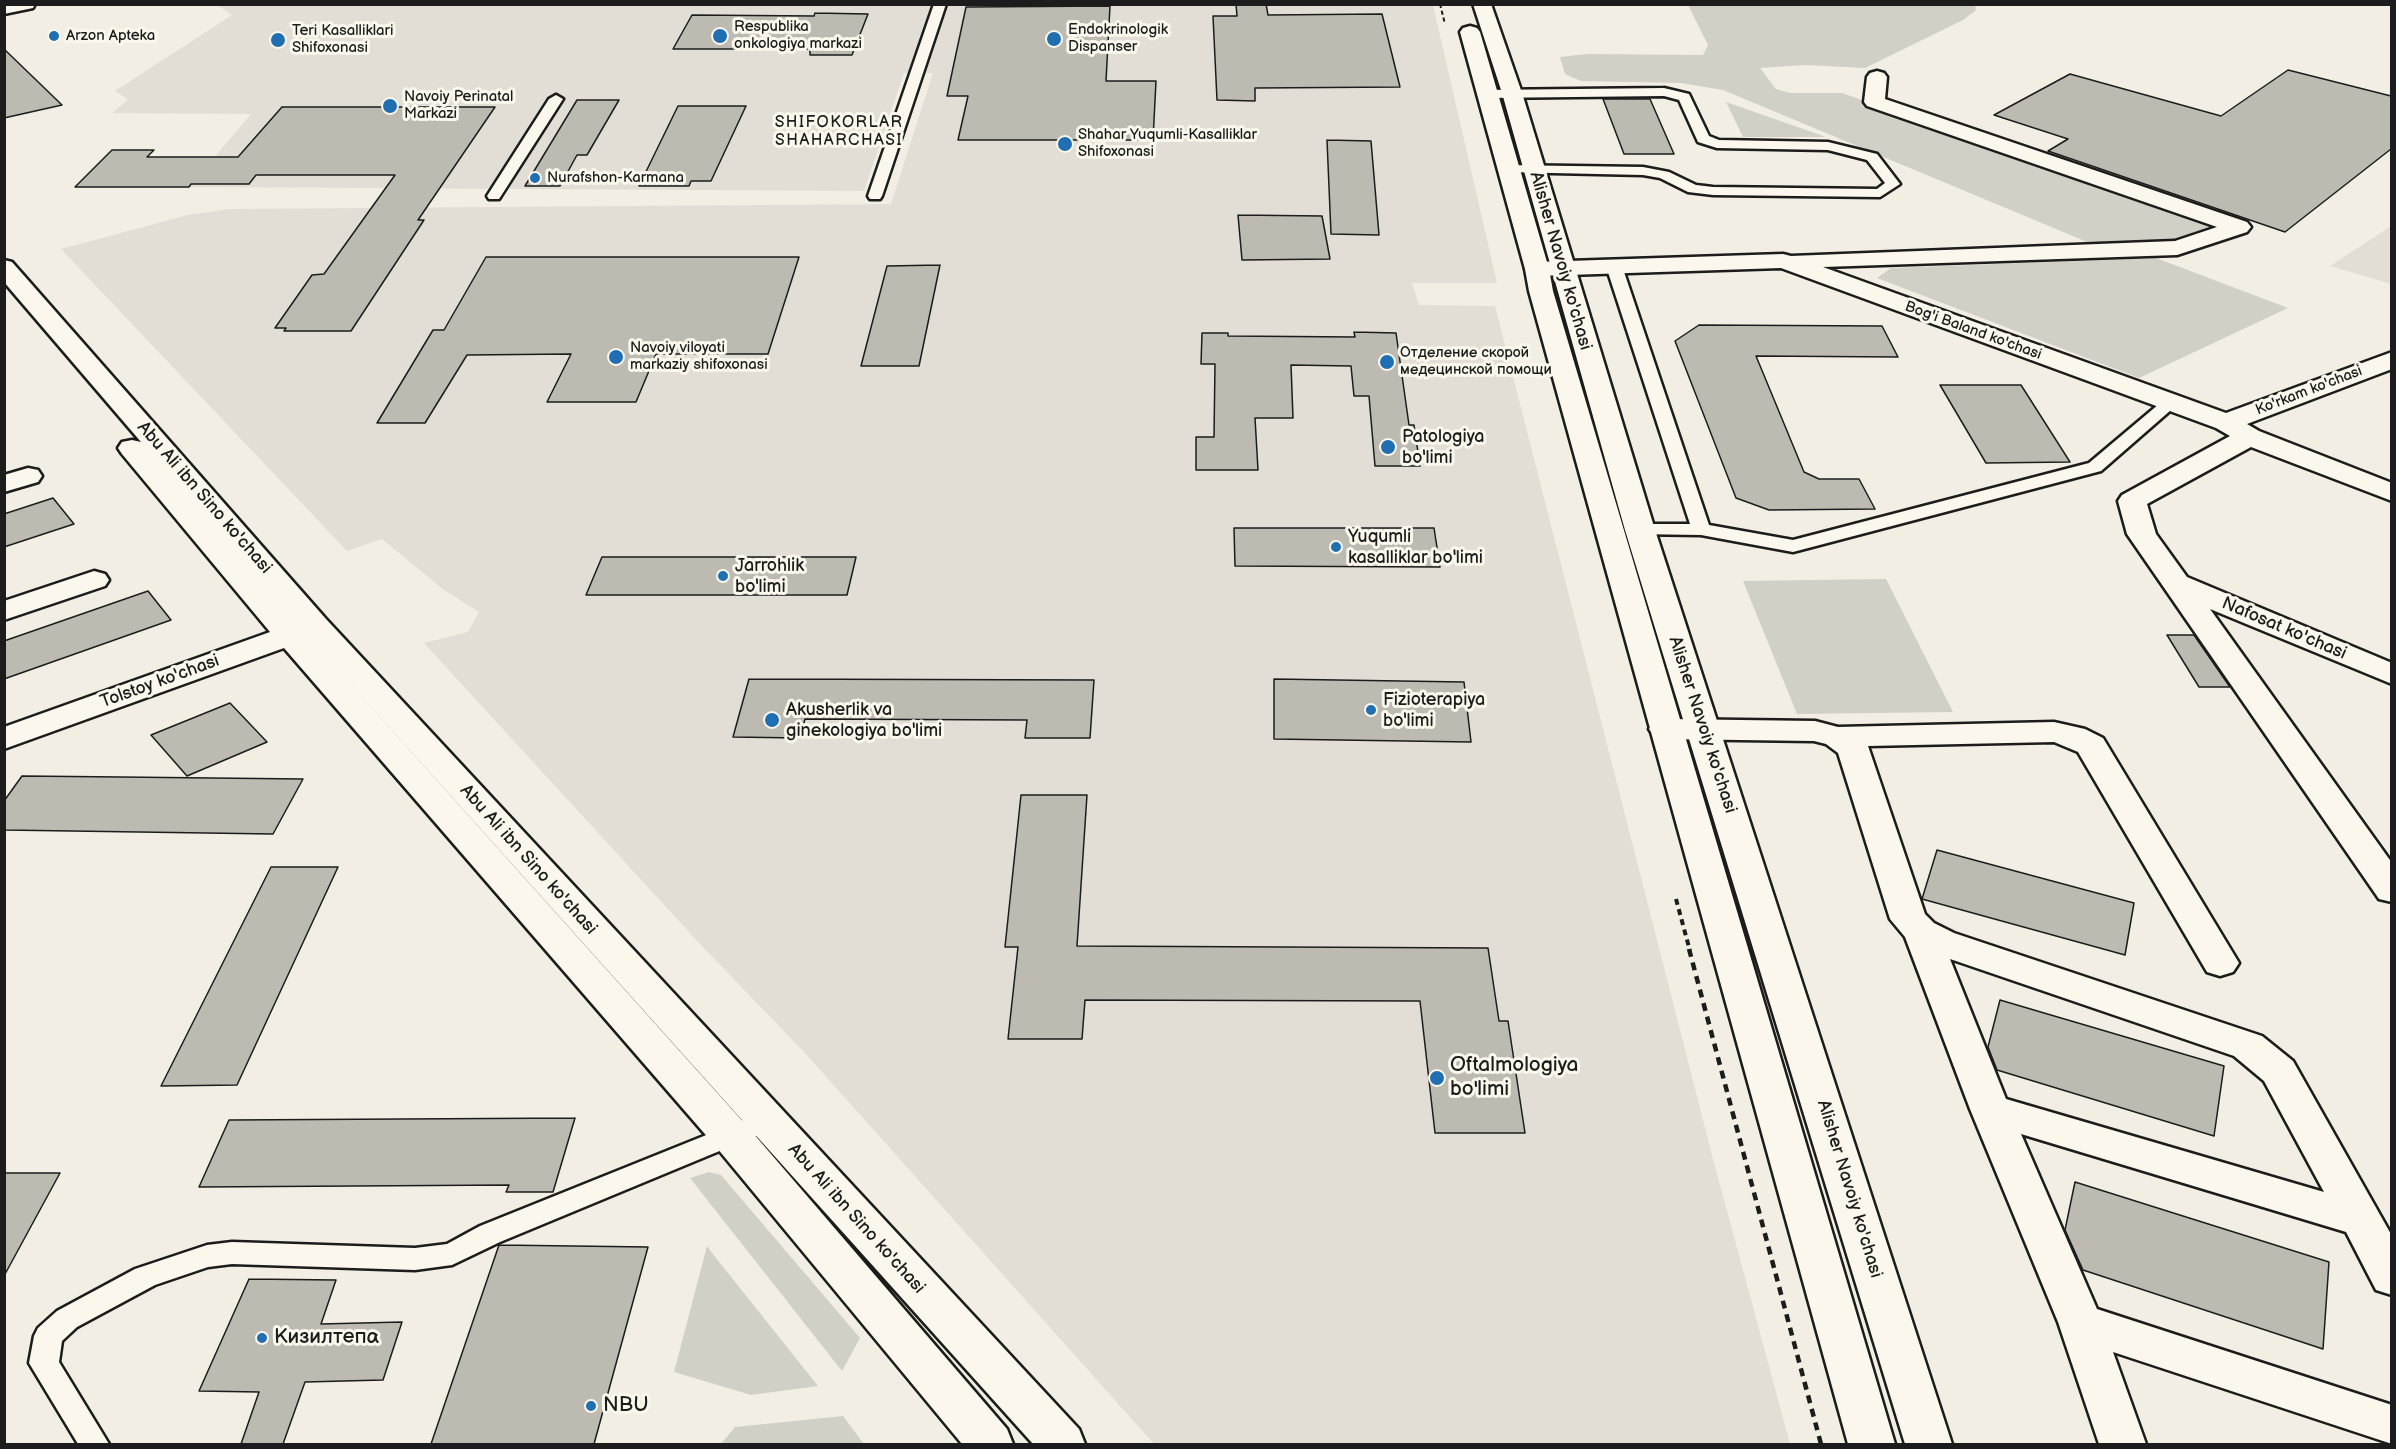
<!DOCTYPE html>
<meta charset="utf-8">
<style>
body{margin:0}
#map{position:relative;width:2396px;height:1449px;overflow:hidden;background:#f2eee4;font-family:"Balsamiq Sans",sans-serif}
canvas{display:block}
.frame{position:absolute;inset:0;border:6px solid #1c1c1c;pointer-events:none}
</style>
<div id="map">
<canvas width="2396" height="1449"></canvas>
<div class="frame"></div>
</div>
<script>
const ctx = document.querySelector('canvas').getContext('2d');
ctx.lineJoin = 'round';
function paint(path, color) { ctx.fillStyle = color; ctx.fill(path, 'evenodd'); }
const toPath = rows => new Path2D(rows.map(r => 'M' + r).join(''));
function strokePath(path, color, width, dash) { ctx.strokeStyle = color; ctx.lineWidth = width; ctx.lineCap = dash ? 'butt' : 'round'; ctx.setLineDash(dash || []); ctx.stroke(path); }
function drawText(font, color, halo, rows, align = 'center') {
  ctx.font = font + ' "Balsamiq Sans",sans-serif'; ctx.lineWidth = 6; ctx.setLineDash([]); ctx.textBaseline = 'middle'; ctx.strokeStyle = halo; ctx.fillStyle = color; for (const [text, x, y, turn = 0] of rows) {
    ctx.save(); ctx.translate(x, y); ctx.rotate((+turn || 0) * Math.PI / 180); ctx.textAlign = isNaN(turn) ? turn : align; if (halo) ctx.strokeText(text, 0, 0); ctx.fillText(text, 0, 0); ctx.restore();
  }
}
paint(toPath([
 [217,5,1433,5,1497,283,1412,283,1419,305,1495,306,1713,1159,1790,1444,1154,1444,805,1053,700,944,424,643,468,632,479,612,444,590,382,539,347,551,61,249,188,215,229,209,891,204,933,73,904,73,864,191,189,187,251,114,113,113,128,99,115,91,232,15],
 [2391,226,2391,284,2330,266]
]), '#e2ded5');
paint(toPath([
 [1688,5,1975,5,1976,10,1963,20,1865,68,1806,65,1760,68,1776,89,1790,93,1842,93,2207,220,2219,227,2166,242,2092,244,1723,90,1681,83,1581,81,1565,74,1560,57,1587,54,1703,55,1708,45],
 [1726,102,1826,137,1743,137],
 [2156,258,2288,308,2139,378,1877,278,1891,268],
 [1886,579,1953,712,1797,714,1743,581],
 [709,1172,721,1175,860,1338,842,1371,690,1178],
 [707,1246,712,1253,818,1386,751,1395,674,1372],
 [843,1416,864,1444,721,1444,735,1427]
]), '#d2cfc6');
const building = toPath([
 [1236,4,1266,4,1268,15,1382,14,1400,87,1255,88,1255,101,1217,100,1213,16,1237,16,1236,4],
 [1110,6,1106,81,1156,81,1153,140,958,140,968,96,947,96,966,7,1110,6],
 [815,13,868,14,852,55,810,55,810,49,673,49,692,15,814,16,815,13],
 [4,49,62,105,4,118,4,49],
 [2288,70,2391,96,2391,149,2285,232,2048,151,2068,139,1994,115,2070,74,2221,116,2288,70],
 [1603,99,1650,99,1674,154,1624,154,1603,99],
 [577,100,619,100,587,155,577,155,560,186,525,186,577,100],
 [678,106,746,106,711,181,691,181,689,186,639,186,678,106],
 [282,107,495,107,418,220,424,220,351,331,284,331,286,328,275,328,312,275,324,274,395,175,256,175,249,184,191,184,189,187,75,187,112,150,154,150,147,157,238,157,282,107],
 [1327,140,1371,141,1379,235,1331,234,1327,140],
 [1238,215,1322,216,1330,259,1242,260,1238,215],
 [486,257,799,257,768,354,656,354,636,402,547,402,571,354,467,355,425,423,377,423,433,330,444,330,486,257],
 [940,265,919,366,861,366,887,266,940,265],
 [1699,325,1882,326,1898,357,1756,356,1804,472,1819,479,1859,479,1875,509,1769,510,1736,498,1675,341,1699,325],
 [1354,332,1396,333,1409,425,1414,425,1420,466,1375,466,1369,396,1354,396,1351,366,1291,365,1293,418,1255,418,1258,470,1196,470,1196,437,1214,437,1215,364,1201,364,1202,333,1228,333,1228,336,1355,337,1354,332],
 [1940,385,2021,385,2070,462,1986,463,1940,385],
 [53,498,74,524,4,547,4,514,53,498],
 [1234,528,1434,528,1440,567,1235,566,1234,528],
 [602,557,856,557,847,595,586,595,602,557],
 [148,591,171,620,4,679,4,641,148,591],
 [2167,635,2194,635,2230,687,2199,687,2167,635],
 [749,679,1094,680,1090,738,1025,738,1027,720,805,719,800,738,733,737,749,679],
 [1274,679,1464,682,1471,742,1274,739,1274,679],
 [230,703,267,742,187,776,151,735,230,703],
 [22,776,121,777,303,779,273,834,4,830,4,801,22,776],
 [1021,795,1087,795,1077,946,1488,948,1499,1021,1508,1021,1525,1133,1435,1133,1420,1001,1085,1000,1082,1039,1008,1039,1018,947,1005,947,1021,795],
 [1937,850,2134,903,2125,955,1922,899,1937,850],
 [271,867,338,867,237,1085,161,1086,271,867],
 [2000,1000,2224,1066,2214,1136,1997,1070,1988,1047,2000,1000],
 [575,1118,553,1192,506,1192,509,1185,199,1187,229,1120,575,1118],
 [4,1173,60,1173,4,1276,4,1173],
 [2075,1182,2329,1262,2323,1349,2083,1270,2065,1230,2075,1182],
 [499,1245,648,1247,594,1444,431,1444,499,1245],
 [249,1279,336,1280,321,1324,402,1322,383,1380,305,1382,283,1444,241,1444,259,1392,199,1391,249,1279]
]);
paint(building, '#bdbab1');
strokePath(building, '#1c1c1c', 1.5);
const lane = toPath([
 [934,4,946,4,882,196,880,199,870,199,868,196,934,4],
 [1664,88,1689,94,1709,136,1719,140,1828,142,1877,154,1900,184,1880,197,1713,195,1688,192,1660,178,1643,175,1507,172,1500,168,1502,165,1643,167,1669,172,1696,185,1713,187,1877,189,1885,183,1867,160,1828,150,1717,148,1698,142,1679,100,1664,96,1487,98,1481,94,1487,90,1664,88],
 [556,95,563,99,501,196,499,199,489,199,487,196,549,99,556,95],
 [1614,261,1622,266,1709,525,1793,540,2089,463,2165,399,2171,398,2177,399,2179,403,2101,471,1793,552,1701,535,1633,534,1631,530,1633,526,1640,524,1690,524,1606,266,1614,261],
 [766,1111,775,1114,779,1121,775,1128,500,1242,452,1265,415,1270,232,1264,208,1267,155,1285,77,1327,62,1341,59,1362,109,1444,78,1444,29,1363,34,1336,38,1328,57,1311,135,1269,207,1245,232,1242,415,1248,447,1244,480,1226,766,1111]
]);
const street = toPath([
 [1877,71,1884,73,1887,77,1885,99,2247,222,2251,227,2247,232,2177,255,1823,267,2226,413,2392,352,2392,369,2247,424,2259,431,2392,483,2392,501,2251,447,2147,504,2156,534,2187,577,2392,663,2392,684,2210,609,2392,863,2392,902,2379,899,2127,534,2118,501,2122,495,2230,436,2216,428,1781,268,1537,276,1529,274,1525,269,1529,264,1537,262,1783,254,1791,256,2175,241,2217,227,1867,106,1864,102,1867,77,1870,73,1877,71],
 [28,468,38,470,42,476,38,482,4,492,4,475,28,468],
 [94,571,105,574,109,580,105,586,4,620,4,601,94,571],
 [1666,719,1815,721,1838,727,2054,722,2085,729,2103,738,2239,963,2233,972,2220,976,2207,972,2078,752,2054,742,1868,746,1925,914,1934,923,1954,933,2262,1036,2293,1061,2392,1236,2392,1295,2376,1290,2346,1232,2021,1134,2097,1309,2392,1405,2392,1444,2113,1352,2146,1444,2099,1444,2058,1322,1970,1109,1905,937,1890,919,1838,753,1826,744,1814,741,1666,739,1654,736,1649,729,1654,722,1666,719],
 [1950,959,2234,1056,2264,1081,2324,1192,2006,1099,1950,959]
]);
const secondary = toPath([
 [4,4,35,4,33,8,4,14,4,4],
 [1473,4,1491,4,1522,93,1655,530,1952,1444,1905,1444,1625,530,1502,93,1473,4],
 [1470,26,1477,28,1480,32,1549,269,1553,291,1895,1444,1848,1444,1529,291,1525,269,1460,32,1463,28,1470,26],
 [4,260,12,262,326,619,1079,1429,1085,1444,1033,1444,310,639,747,1126,1007,1429,1013,1444,962,1444,717,1148,284,648,4,749,4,727,270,632,122,454,118,448,122,442,132,440,141,442,4,282,4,260]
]);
strokePath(lane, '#1c1c1c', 5);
strokePath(street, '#1c1c1c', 5);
strokePath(secondary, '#1c1c1c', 5);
strokePath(toPath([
 [1440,4,1445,24]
]), '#1c1c1c', 2, [4, 3]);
strokePath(toPath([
 [1676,899,1690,951]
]), '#1c1c1c', 4, [6, 4.5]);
strokePath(toPath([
 [1689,949,1821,1444]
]), '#1c1c1c', 4.5, [8, 6]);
paint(lane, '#fbf7ec');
paint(street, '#fbf7ec');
paint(secondary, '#fbf7ec');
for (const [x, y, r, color] of [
 [54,36,6,"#1f6fb2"],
 [720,36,8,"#1f6fb2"],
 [1054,39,8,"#1f6fb2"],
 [278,40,8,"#1f6fb2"],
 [390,106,8,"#1f6fb2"],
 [1065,144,8,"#1f6fb2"],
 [535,178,6,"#1f6fb2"],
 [616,357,8,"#1f6fb2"],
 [1387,362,8,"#1f6fb2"],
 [1388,447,8,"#1f6fb2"],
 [1336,547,6,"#1f6fb2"],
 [723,576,6,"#1f6fb2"],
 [1371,710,6,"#1f6fb2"],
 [772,720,8,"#1f6fb2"],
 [1437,1078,8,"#1f6fb2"],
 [262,1338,6,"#1f6fb2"],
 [591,1406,6,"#1f6fb2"]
]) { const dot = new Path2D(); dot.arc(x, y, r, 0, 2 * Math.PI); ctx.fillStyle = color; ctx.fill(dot); strokePath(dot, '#fbf7ec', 2); }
drawText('15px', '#1c1c1c', '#fbf7ec', [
 ["Respublika",734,27],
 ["onkologiya markazi",734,44],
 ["Endokrinologik",1068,30],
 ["Dispanser",1068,47],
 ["Teri Kasalliklari",292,31],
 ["Shifoxonasi",292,48],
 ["Arzon Apteka",66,36],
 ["Navoiy Perinatal",404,97],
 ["Markazi",404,114],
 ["Shahar Yuqumli-Kasalliklar",1078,135],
 ["Shifoxonasi",1078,152],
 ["Nurafshon-Karmana",547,178],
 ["Navoiy viloyati",630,348],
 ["markaziy shifoxonasi",630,365],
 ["Отделение скорой",1400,353],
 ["медецинской помощи",1400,370]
], 'left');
drawText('15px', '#1c1c1c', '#fbf7ec', [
 ["Bog'i Baland ko'chasi",1973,331,20],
 ["Ko'rkam ko'chasi",2309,391,-21]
]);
ctx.letterSpacing = '1.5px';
drawText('16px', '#1c1c1c', '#fbf7ec', [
 ["SHIFOKORLAR",839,123],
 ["SHAHARCHASI",839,141]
]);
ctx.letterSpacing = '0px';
drawText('18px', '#1c1c1c', '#fbf7ec', [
 ["Alisher Navoiy ko'chasi",1560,261,74],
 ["Abu Ali ibn Sino ko'chasi",204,498,49],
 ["Nafosat ko'chasi",2284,629,23],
 ["Tolstoy ko'chasi",160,682,-20],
 ["Alisher Navoiy ko'chasi",1702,725,72],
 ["Abu Ali ibn Sino ko'chasi",528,860,48],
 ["Alisher Navoiy ko'chasi",1849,1189,73],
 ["Abu Ali ibn Sino ko'chasi",856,1219,48]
]);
drawText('18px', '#1c1c1c', '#fbf7ec', [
 ["Patologiya",1402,437],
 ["bo'limi",1402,458],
 ["Yuqumli",1348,537],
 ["kasalliklar bo'limi",1348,558],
 ["Jarrohlik",735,566],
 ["bo'limi",735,587],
 ["Fizioterapiya",1383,700],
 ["bo'limi",1383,721],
 ["Akusherlik va",786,710],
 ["ginekologiya bo'limi",786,731]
], 'left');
drawText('21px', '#1c1c1c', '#fbf7ec', [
 ["Oftalmologiya",1450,1066],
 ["bo'limi",1450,1090],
 ["Кизилтепа",274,1338],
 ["NBU",603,1406]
], 'left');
</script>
